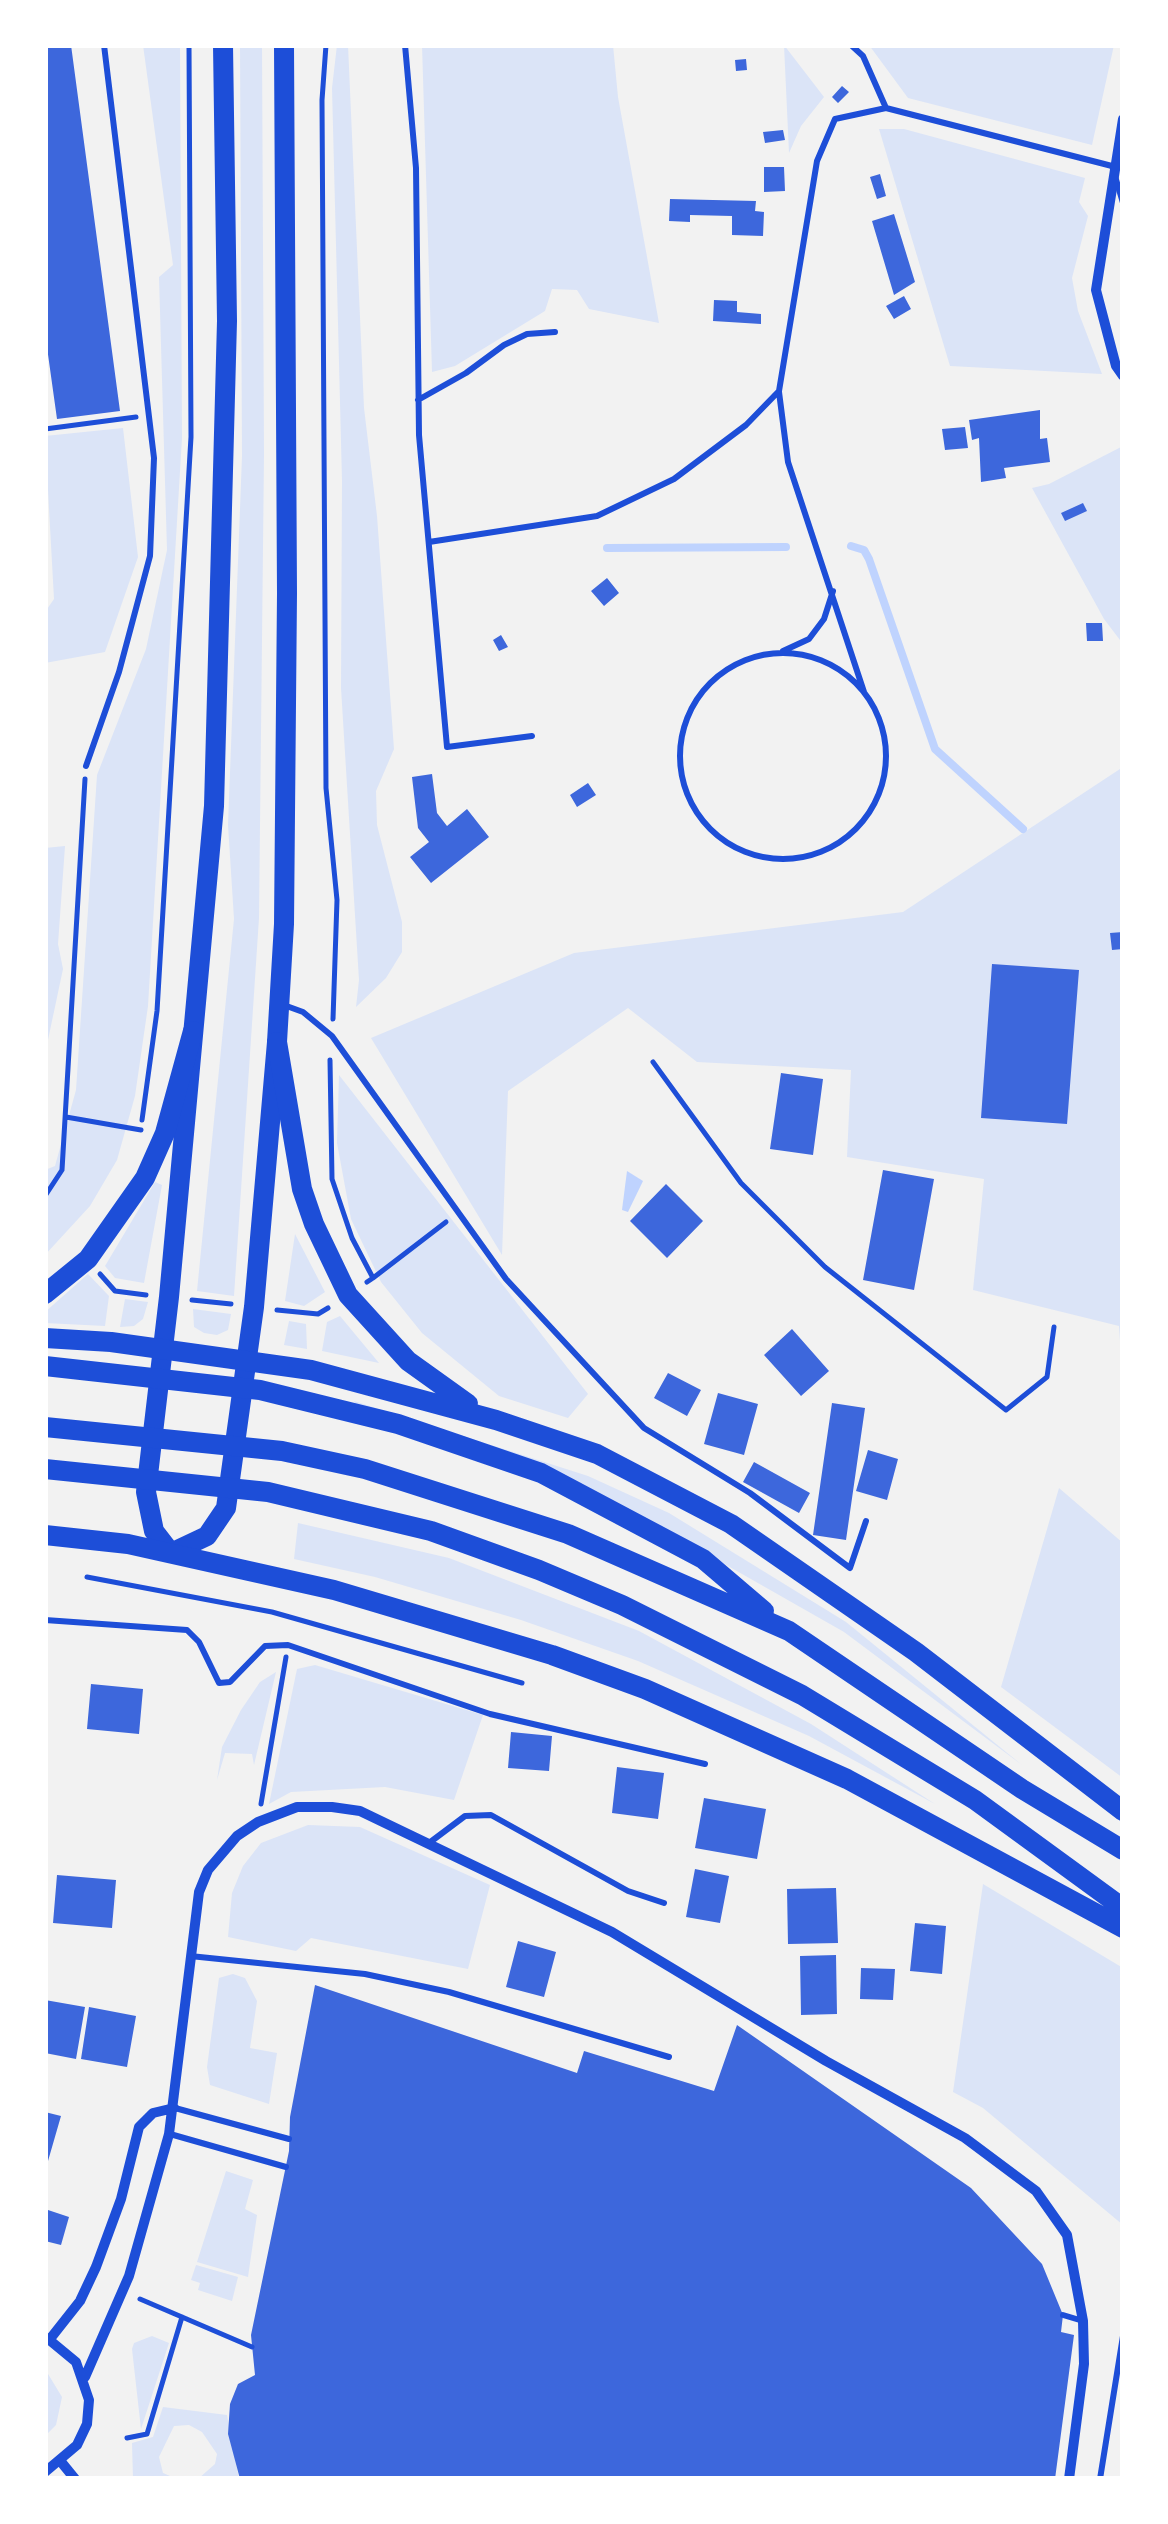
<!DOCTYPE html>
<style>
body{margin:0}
#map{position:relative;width:1168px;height:2524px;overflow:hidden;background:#f2f2f2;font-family:Merriweather,serif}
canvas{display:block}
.frame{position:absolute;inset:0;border:48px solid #fff;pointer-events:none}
</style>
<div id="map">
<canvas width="1168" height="2524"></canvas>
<div class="frame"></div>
</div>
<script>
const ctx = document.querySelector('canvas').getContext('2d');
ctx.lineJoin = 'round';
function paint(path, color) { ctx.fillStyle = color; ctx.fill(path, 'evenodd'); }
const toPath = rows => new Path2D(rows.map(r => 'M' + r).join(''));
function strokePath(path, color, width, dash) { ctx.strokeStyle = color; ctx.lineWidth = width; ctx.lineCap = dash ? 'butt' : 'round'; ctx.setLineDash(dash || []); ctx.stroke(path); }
paint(toPath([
 [143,45,180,45,182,438,148,1006,135,1096,117,1160,90,1206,45,1255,45,1170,55,1166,76,1090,97,775,146,649,167,550,159,277,173,265],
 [240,45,262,45,264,454,259,918,234,1296,197,1291,234,919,228,825,242,456],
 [337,45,348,45,364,408,377,516,394,749,376,791,377,825,402,922,402,952,386,978,356,1007,359,980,341,688,342,481,332,88],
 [422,45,613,45,618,97,659,323,589,309,577,290,552,289,545,311,455,366,432,372],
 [784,45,824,97,801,126,789,153],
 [869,45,1114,45,1092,145,908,98],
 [879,129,904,129,1085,178,1079,202,1088,216,1072,278,1078,311,1102,374,950,366],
 [123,428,138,557,105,652,45,663,45,612,54,599,45,436],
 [1123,446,1123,644,1104,619,1032,488,1049,484],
 [1123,767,1123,1386,1119,1326,973,1290,984,1179,847,1157,851,1070,697,1062,628,1008,508,1091,502,1255,371,1038,574,953,903,912],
 [65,846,58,944,63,969,45,1054,45,848],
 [339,1075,588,1394,568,1418,499,1396,422,1333,381,1282,351,1219,337,1143],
 [155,1182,162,1185,144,1283,115,1278,105,1266],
 [295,1234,325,1292,304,1306,285,1301],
 [88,1274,109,1296,105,1326,45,1323,45,1312],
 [125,1299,148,1302,143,1319,134,1326,120,1327],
 [193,1309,231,1314,228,1330,217,1335,204,1333,194,1327],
 [340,1316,379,1363,322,1351,327,1322],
 [289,1321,306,1324,307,1349,284,1345],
 [354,1401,588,1476,669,1513,846,1622,1022,1765,844,1632,670,1533,356,1406],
 [1059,1488,1123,1543,1123,1778,1001,1687],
 [298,1523,449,1558,639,1631,811,1724,935,1804,809,1736,638,1661,521,1620,375,1577,294,1559],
 [315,1665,483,1715,454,1800,385,1787,291,1792,269,1804,297,1669],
 [276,1672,254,1765,252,1754,225,1753,217,1780,222,1747,241,1710,260,1682],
 [308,1825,360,1827,490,1885,468,1969,311,1938,296,1951,228,1937,232,1893,243,1866,261,1843],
 [983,1884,1123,1968,1123,2225,983,2108,953,2092],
 [233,1974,245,1978,257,2001,250,2048,277,2053,269,2104,210,2085,207,2067,219,1978],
 [226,2171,253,2180,245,2209,257,2215,248,2277,197,2262],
 [196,2265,238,2277,232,2301,198,2290,200,2283,191,2280],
 [152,2336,169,2343,141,2429,132,2349,134,2343],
 [45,2369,62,2397,56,2425,45,2436],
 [163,2407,227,2415,239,2479,198,2479,215,2464,217,2454,202,2432,189,2425,174,2426,159,2457,163,2473,177,2479,133,2479,132,2443,153,2437]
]), '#dbe4f7');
paint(toPath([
 [627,1171,643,1181,628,1212,622,1210]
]), '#bfd3fe');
strokePath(toPath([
 [851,546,864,550,869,559,935,749,1023,829],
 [607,548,786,547]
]), '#bfd3fe', 8);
paint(toPath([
 [45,45,71,45,120,411,57,419,45,333],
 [746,59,747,70,736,71,735,60],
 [842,86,849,92,838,103,832,97],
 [783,130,785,140,765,143,763,132],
 [764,167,784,167,785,191,764,192],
 [880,174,886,196,877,199,870,177],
 [670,199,756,201,755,211,764,212,763,236,732,235,732,216,690,215,690,222,669,221],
 [894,214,915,282,894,295,872,221],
 [904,296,911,309,894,319,886,306],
 [714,300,737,301,737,312,761,314,761,324,713,321],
 [1040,410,1040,439,1047,438,1050,462,1004,468,1006,478,981,482,979,438,972,440,969,420],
 [965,427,968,448,945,450,942,429],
 [1083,503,1087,511,1065,521,1061,513],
 [607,578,619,593,604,606,591,591],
 [1086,623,1102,623,1103,641,1087,641],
 [501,635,508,647,499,651,493,640],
 [432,774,437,813,447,826,467,809,489,837,431,883,410,857,429,842,418,828,412,777],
 [588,783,596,795,577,807,570,795],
 [1123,932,1123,949,1112,950,1110,933],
 [992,964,1079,970,1067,1124,981,1118],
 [781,1073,823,1079,813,1155,770,1149],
 [883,1170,934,1179,914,1290,863,1280],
 [666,1184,703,1221,667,1258,630,1221],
 [792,1329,829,1371,801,1396,764,1355],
 [668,1373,701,1390,687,1416,654,1398],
 [718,1393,758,1404,744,1455,704,1444],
 [832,1403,865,1408,846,1540,813,1535],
 [868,1450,898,1459,887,1500,856,1491],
 [754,1462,810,1493,799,1513,743,1482],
 [91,1684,143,1689,139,1734,87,1729],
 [511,1732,552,1736,549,1771,508,1768],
 [617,1767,664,1773,658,1819,612,1813],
 [704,1798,766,1809,757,1859,695,1848],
 [695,1869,729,1876,720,1923,686,1917],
 [57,1875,116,1880,112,1928,53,1923],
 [836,1888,838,1943,788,1944,787,1889],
 [915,1923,946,1926,942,1974,910,1971],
 [518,1941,556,1952,544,1997,506,1987],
 [836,1955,837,2014,801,2015,800,1956],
 [861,1968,895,1969,893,2000,860,1999],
 [315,1985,577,2073,584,2051,714,2091,737,2025,971,2188,1042,2264,1063,2315,1061,2332,1074,2335,1055,2479,240,2479,228,2434,230,2404,238,2384,255,2375,251,2335,289,2151,290,2117],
 [45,2000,85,2007,76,2059,45,2053],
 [89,2007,136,2016,127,2067,81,2059],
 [45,2112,61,2116,48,2161,45,2161],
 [45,2209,69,2217,61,2245,45,2241]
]), '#3d67dc');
strokePath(toPath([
 [326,45,322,100,326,788,337,900,333,1019],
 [45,429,136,417],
 [330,1060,332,1179,352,1238,373,1278,367,1282],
 [653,1062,741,1183,825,1267,1006,1410,1047,1377,1054,1327],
 [66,1117,141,1130],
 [142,1120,157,1011,191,437,189,45],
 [45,1196,62,1170,85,779],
 [100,1274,115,1291,146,1295],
 [373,1278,446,1222],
 [192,1300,231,1304],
 [277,1310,318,1314,328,1308],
 [87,1577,272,1612,522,1683],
 [261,1804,286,1657],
 [140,2299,252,2347],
 [127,2438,147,2434,182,2317]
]), '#1d4ed8', 5);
strokePath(toPath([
 [405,45,416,168,419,435,447,747,532,736],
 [851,45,863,56,886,108],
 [779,392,788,462,864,692],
 [418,400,466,373,504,345,527,334,555,332],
 [429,542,597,516,674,479,746,425,779,391,817,161,835,119,886,108,1112,166,1123,203],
 [783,651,809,639,824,619,833,591],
 '680 756a103 103 0 1 1 206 0a103 103 0 1 1-206 0Z',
 [86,766,119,672,150,556,154,458,104,45],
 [281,1004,303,1012,332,1036,506,1279,644,1428,750,1493,850,1568,866,1521],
 [45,1620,187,1630,199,1642,219,1683,230,1682,265,1646,288,1645,490,1714,705,1764],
 [429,1843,465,1816,491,1815,628,1891,664,1903],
 [190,1956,365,1974,449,1992,669,2057],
 [175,2108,289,2139],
 [170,2134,286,2167],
 [1063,2315,1083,2321],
 [1100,2479,1123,2336]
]), '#1d4ed8', 6);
strokePath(toPath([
 [1123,119,1096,290,1116,366,1123,376],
 [50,2339,80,2301,96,2267,121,2199,139,2127,153,2113,174,2108],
 [85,2377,129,2276,169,2134,199,1892,208,1870,237,1836,258,1822,297,1807,332,1807,360,1811,612,1932,826,2061,965,2138,1036,2191,1067,2235,1083,2321,1084,2364,1069,2479],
 [62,2463,75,2479],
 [45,2472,77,2445,87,2424,89,2400,76,2362,47,2338]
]), '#1d4ed8', 10);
strokePath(toPath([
 [223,45,227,321,214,806,169,1297,146,1492,154,1531,171,1553,207,1536,226,1508,254,1307,277,1042,284,924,287,593,284,45]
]), '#1d4ed8', 20);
strokePath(toPath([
 [277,1042,302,1189,314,1224,348,1295,408,1361,468,1404],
 [45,1294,88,1259,145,1178,165,1133,193,1031],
 [45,1338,111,1342,311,1370,496,1420,597,1454,731,1524,916,1652,1123,1811],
 [45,1366,260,1390,398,1424,541,1473,703,1559,764,1611],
 [45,1427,282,1451,365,1469,568,1534,789,1631,1022,1789,1123,1850],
 [45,1469,268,1492,431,1531,539,1570,622,1605,802,1695,975,1800,1123,1908],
 [45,1535,128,1544,334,1590,552,1655,645,1689,847,1779,1123,1928]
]), '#1d4ed8', 20);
</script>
